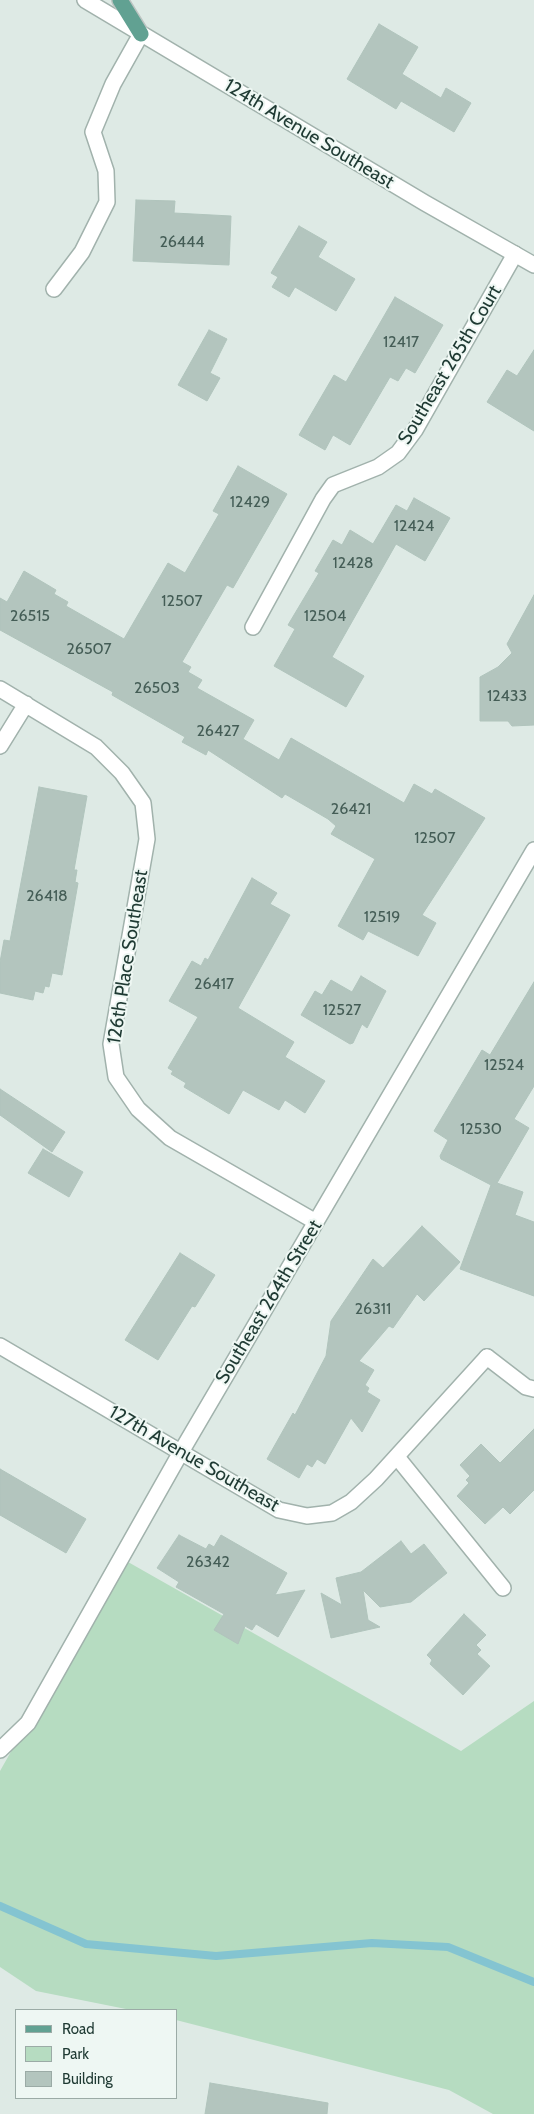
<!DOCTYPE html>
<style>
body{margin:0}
#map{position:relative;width:534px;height:2114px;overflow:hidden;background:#deeae5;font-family:Cabin,sans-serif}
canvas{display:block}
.legend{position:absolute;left:15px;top:2009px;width:162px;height:90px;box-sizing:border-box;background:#eef7f3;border:1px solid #9baba6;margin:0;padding:6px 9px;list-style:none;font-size:15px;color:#1f3a33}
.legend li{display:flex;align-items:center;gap:10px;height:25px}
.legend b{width:25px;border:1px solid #9baba6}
</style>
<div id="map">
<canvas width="534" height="2114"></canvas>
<ul class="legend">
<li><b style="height:6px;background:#61a192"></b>Road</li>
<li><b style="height:14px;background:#b6dcc1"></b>Park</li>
<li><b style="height:14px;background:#b3c5be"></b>Building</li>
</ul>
</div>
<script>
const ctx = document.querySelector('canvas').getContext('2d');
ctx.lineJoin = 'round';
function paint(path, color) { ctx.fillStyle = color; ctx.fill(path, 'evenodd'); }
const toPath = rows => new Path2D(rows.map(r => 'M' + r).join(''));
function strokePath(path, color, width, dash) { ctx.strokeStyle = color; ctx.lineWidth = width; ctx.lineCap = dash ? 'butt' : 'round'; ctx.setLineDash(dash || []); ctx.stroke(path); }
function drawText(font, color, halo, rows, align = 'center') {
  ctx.font = font + ' Cabin,sans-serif'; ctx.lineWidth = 4; ctx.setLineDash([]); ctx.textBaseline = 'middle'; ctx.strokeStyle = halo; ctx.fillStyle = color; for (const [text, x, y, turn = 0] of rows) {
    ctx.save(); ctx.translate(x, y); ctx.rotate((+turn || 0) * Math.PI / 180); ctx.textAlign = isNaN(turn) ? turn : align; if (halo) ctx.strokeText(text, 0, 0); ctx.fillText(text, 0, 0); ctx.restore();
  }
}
paint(toPath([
 [121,1558,461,1751,534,1701,534,2114,493,2114,449,2090,176,2020,176,2010,131,2010,36,1991,0,1967,0,1771]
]), '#b6dcc1');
strokePath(toPath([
 [0,1906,86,1944,216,1956,372,1943,448,1947,534,1982]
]), '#84c4d1', 8);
const building = toPath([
 [379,24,418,47,402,74,441,98,446,88,471,103,454,132,401,101,396,109,347,79,379,24],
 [136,200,175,201,174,213,231,216,229,265,133,261,136,200],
 [299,226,327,242,318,257,355,279,336,311,295,287,289,297,272,287,278,277,271,273,299,226],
 [395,297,443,325,415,373,406,368,398,381,390,377,350,445,333,435,325,450,299,435,334,375,346,382,395,297],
 [209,330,227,339,210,373,220,378,207,401,178,385,209,330],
 [534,350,534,431,487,402,507,370,517,376,534,350],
 [238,466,287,494,233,588,227,585,182,662,191,667,188,672,202,680,197,688,254,720,243,739,279,760,291,738,404,803,414,784,432,794,435,789,485,818,422,915,436,923,418,956,368,931,363,940,338,926,375,859,331,834,336,826,328,819,285,794,282,798,208,750,206,755,182,742,185,737,112,695,113,692,0,630,0,598,7,602,24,571,56,590,54,594,68,602,66,606,124,639,168,563,185,573,219,514,213,511,238,466],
 [414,498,450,518,425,561,396,544,332,657,364,676,346,707,274,666,295,629,288,625,319,573,315,571,333,540,342,545,350,530,373,544,396,505,407,511,414,498],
 [534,595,534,725,512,726,508,721,480,721,480,677,498,667,512,653,507,644,534,595],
 [39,787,87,796,74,870,77,870,75,882,78,883,62,975,52,973,49,987,45,986,43,993,35,991,33,1000,0,993,0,962,4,940,10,941,39,787],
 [252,878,277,893,270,904,290,915,238,1008,294,1042,285,1057,325,1081,305,1113,285,1100,279,1110,243,1090,229,1114,184,1087,186,1083,171,1074,173,1071,168,1068,198,1017,169,1001,192,961,201,966,205,958,208,960,252,878],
 [361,976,386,991,367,1028,362,1024,353,1043,350,1044,301,1015,315,991,322,995,331,980,352,992,361,976],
 [534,982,534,1086,514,1119,529,1128,497,1183,523,1192,515,1215,534,1222,534,1296,460,1269,491,1185,441,1159,440,1156,448,1140,434,1131,482,1050,490,1055,534,982],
 [0,1089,65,1132,52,1152,0,1115,0,1089],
 [43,1149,83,1172,69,1197,28,1173,43,1149],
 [422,1226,460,1262,424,1301,417,1294,393,1328,389,1326,359,1361,374,1370,365,1385,369,1388,367,1392,380,1400,362,1432,351,1418,325,1464,317,1459,312,1467,307,1464,299,1478,267,1459,293,1413,295,1415,326,1356,331,1321,373,1259,383,1268,422,1226],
 [180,1253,215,1275,195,1307,192,1306,158,1360,125,1340,180,1253],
 [534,1429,534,1490,510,1514,503,1507,485,1524,457,1496,469,1483,466,1480,470,1476,460,1465,481,1444,500,1463,534,1429],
 [0,1469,86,1519,66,1553,0,1515,0,1469],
 [179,1535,206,1549,209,1544,214,1547,221,1535,287,1573,275,1595,305,1590,278,1637,256,1624,252,1630,245,1626,238,1644,214,1630,224,1614,176,1587,179,1582,157,1568,179,1535],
 [401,1541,411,1554,424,1544,447,1573,411,1602,380,1607,363,1590,368,1620,380,1627,331,1638,321,1593,342,1605,336,1578,361,1572,401,1541],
 [464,1614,486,1635,476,1645,481,1650,477,1654,490,1666,463,1695,430,1664,432,1660,427,1655,464,1614],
 [210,2083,328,2103,327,2114,205,2114,210,2083]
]);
paint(building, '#b3c5be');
strokePath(building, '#b0c4bc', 1);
const service = toPath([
 [54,289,82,252,107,202,106,171,93,132,113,84,141,34],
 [487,1357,526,1387,534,1389],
 [397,1457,503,1588]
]);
const minor = toPath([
 [253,627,323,499,333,485,378,467,398,453,415,430,515,254],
 [0,689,96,747,122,773,143,803,147,839,111,1044,116,1077,138,1109,170,1138,316,1222],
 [0,746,26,704],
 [0,1346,279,1510,307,1516,332,1513,351,1502,376,1479,487,1357],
 [0,1750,28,1723,181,1452,534,850]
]);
const tertiary = toPath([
 [85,0,425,203,534,265]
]);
const primary = toPath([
 [120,0,141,34]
]);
strokePath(service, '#a1b2ac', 18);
strokePath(minor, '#a1b2ac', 18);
strokePath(tertiary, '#a1b2ac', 18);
strokePath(primary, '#bcc4c2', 18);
strokePath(service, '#fff', 15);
strokePath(minor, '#fff', 15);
strokePath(tertiary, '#fff', 15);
strokePath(primary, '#61a192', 15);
drawText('16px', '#445d56', null, [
 ["26444",182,242],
 ["12417",401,342],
 ["12429",250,502],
 ["12424",414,526],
 ["12428",353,563],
 ["12507",182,601],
 ["26515",30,616],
 ["12504",325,616],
 ["26507",89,649],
 ["26503",157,688],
 ["12433",507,696],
 ["26427",218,731],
 ["26421",351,809],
 ["12507",435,838],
 ["26418",47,896],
 ["12519",382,917],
 ["26417",214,984],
 ["12527",342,1010],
 ["12524",504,1065],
 ["12530",481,1129],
 ["26311",373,1309],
 ["26342",208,1562]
]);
drawText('19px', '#1f3a33', '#eef7f3', [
 ["124th Avenue Southeast",309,134,31],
 ["Southeast 265th Court",450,365,-59],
 ["126th Place Southeast",128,957,-81],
 ["Southeast 264th Street",269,1302,-59],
 ["127th Avenue Southeast",194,1459,30]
]);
</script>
